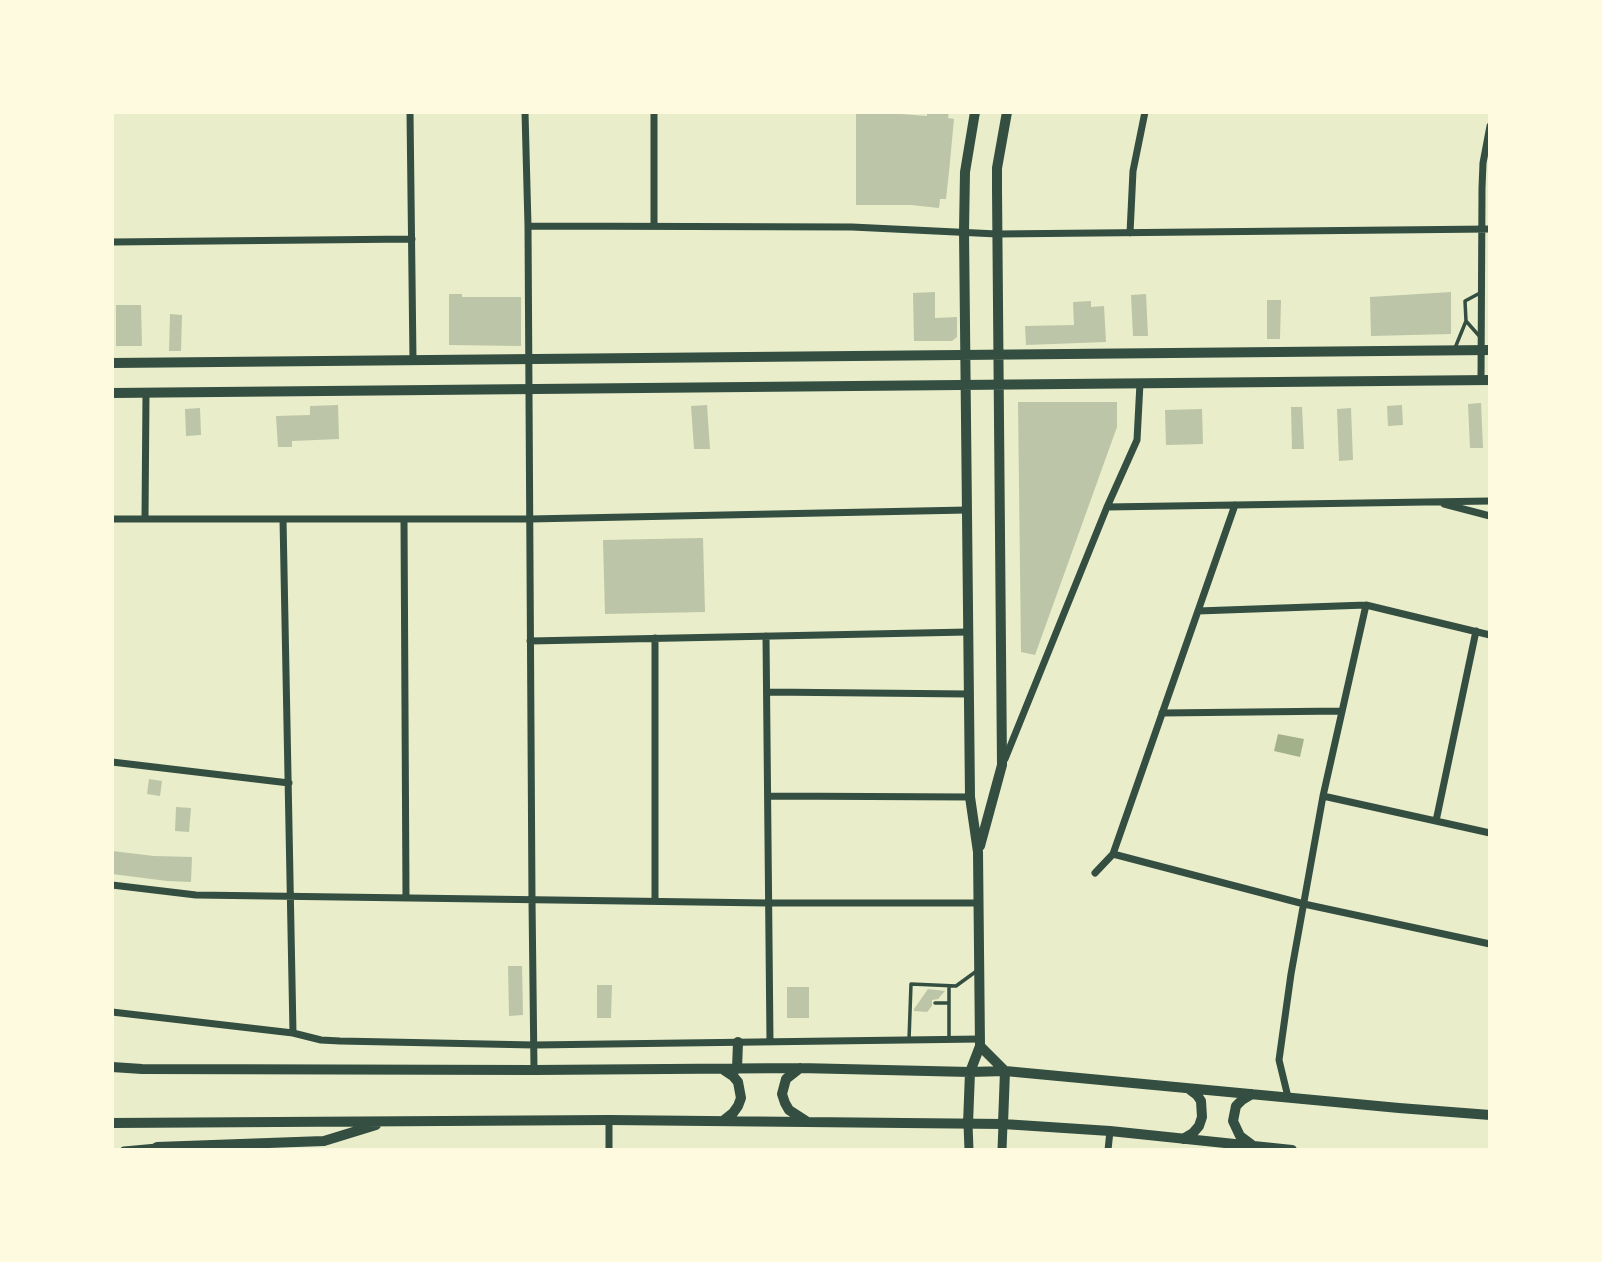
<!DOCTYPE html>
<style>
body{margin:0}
#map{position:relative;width:1602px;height:1262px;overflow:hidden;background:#e9edc9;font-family:"Alegreya Sans",sans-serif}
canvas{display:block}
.frame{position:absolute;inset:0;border:114px solid #fefae0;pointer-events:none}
</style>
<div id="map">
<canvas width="1602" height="1262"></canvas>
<div class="frame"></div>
</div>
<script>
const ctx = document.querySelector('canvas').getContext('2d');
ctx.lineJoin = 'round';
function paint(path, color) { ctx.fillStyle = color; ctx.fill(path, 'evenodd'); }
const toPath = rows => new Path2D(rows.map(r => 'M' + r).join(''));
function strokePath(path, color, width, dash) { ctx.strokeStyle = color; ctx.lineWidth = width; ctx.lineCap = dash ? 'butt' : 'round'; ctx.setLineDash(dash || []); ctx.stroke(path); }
paint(toPath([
 [1278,734,1304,739,1300,757,1274,751]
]), '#a3b18a');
paint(toPath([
 [856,112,901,112,901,114,927,116,927,112,949,112,948,118,954,119,949,172,946,199,940,199,939,208,911,205,856,205],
 [935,292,935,318,957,317,957,337,952,341,914,341,913,293],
 [1451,292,1451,334,1371,336,1370,297],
 [449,294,462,294,462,297,521,297,521,346,449,345],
 [1146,294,1148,336,1133,336,1131,295],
 [1267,300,1281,300,1280,339,1267,339],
 [1091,301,1091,307,1104,306,1106,342,1026,345,1025,326,1074,325,1073,302],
 [116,305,141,305,142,346,116,346],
 [170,314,182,315,181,351,169,351],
 [1018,402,1117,402,1117,427,1035,655,1021,652],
 [1481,403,1483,448,1470,448,1468,404],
 [338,405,339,439,292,441,292,447,278,447,276,416,310,415,310,406],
 [707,405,710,449,694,449,691,406],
 [1402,405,1403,425,1388,426,1387,406],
 [1291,407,1302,407,1304,449,1292,449],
 [200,408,201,435,186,436,185,409],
 [1351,408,1353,460,1339,461,1337,409],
 [1202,409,1203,444,1166,445,1165,410],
 [703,538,705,612,605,614,603,540],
 [149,779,162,781,160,796,147,794],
 [176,807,191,808,189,832,175,831],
 [112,851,154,856,192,857,191,882,167,881,112,874],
 [508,966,522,966,523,1015,509,1016],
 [597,985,612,985,611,1018,597,1018],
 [787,987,809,987,809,1018,787,1018],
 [928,989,945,991,938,999,932,1000,932,1006,927,1012,914,1011,914,1009]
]), '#bcc5a7');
strokePath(toPath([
 [1480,293,1465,301,1466,321,1481,338],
 [1455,348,1466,321],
 [935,1003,949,1003],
 [949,1039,949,986],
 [909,1040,911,984,956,986,978,970]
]), '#344e41', 3.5);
strokePath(toPath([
 [410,112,413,360],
 [525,112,528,226,532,900,534,1070],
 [528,226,852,227,997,234,1490,229],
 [654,226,654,112],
 [1130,233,1133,171,1145,112],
 [112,242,412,239],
 [1481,380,1482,188,1483,163,1490,126],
 [1444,504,1490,516],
 [1107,507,1490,501],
 [112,519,530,519,967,510],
 [145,519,146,393],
 [283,519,293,1033],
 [404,519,406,898],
 [1198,611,1366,605,1490,635],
 [766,636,770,1042],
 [655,638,655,901],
 [530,641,968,632],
 [767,692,969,694],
 [1162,713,1342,711],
 [1005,759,1107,507,1137,440,1140,383],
 [112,762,289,783],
 [768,796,970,797],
 [1323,796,1490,833],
 [1436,821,1476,631],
 [1113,854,1304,904,1490,944],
 [1095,873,1113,854,1235,505],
 [112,885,196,895,768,903,979,903],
 [112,1012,293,1033,321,1040,340,1041,534,1045,980,1039],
 [1288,1097,1279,1060,1291,974,1323,796,1366,605],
 [124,1150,157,1147,157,1150],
 [609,1150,609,1120],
 [1108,1150,1110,1131]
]), '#344e41', 7);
strokePath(toPath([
 [968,1124,969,1150],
 [1002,1150,1003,1124]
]), '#344e41', 9);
strokePath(toPath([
 [112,363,1490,350],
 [112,393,1490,380],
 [980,846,1002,765,997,189,997,168,1007,112],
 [980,1046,1005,1071,1003,1124],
 [112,1067,142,1069,534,1070,800,1068,970,1072,1005,1071,1399,1108,1490,1115],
 [800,1068,786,1079,782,1094,785,1103,789,1110,806,1121],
 [737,1069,738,1042],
 [723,1121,733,1113,738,1106,741,1098,738,1082,733,1076,724,1070],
 [112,1123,609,1120,1003,1124,1110,1131,1292,1150],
 [968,1124,970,1072,980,1046,978,852,970,797,964,231,965,172,975,112],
 [1183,1139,1193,1133,1199,1126,1202,1117,1201,1101,1197,1095,1189,1089],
 [1252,1145,1240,1136,1233,1121,1236,1106,1242,1100,1252,1094],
 [157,1147,324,1141,376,1125]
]), '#344e41', 10);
</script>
